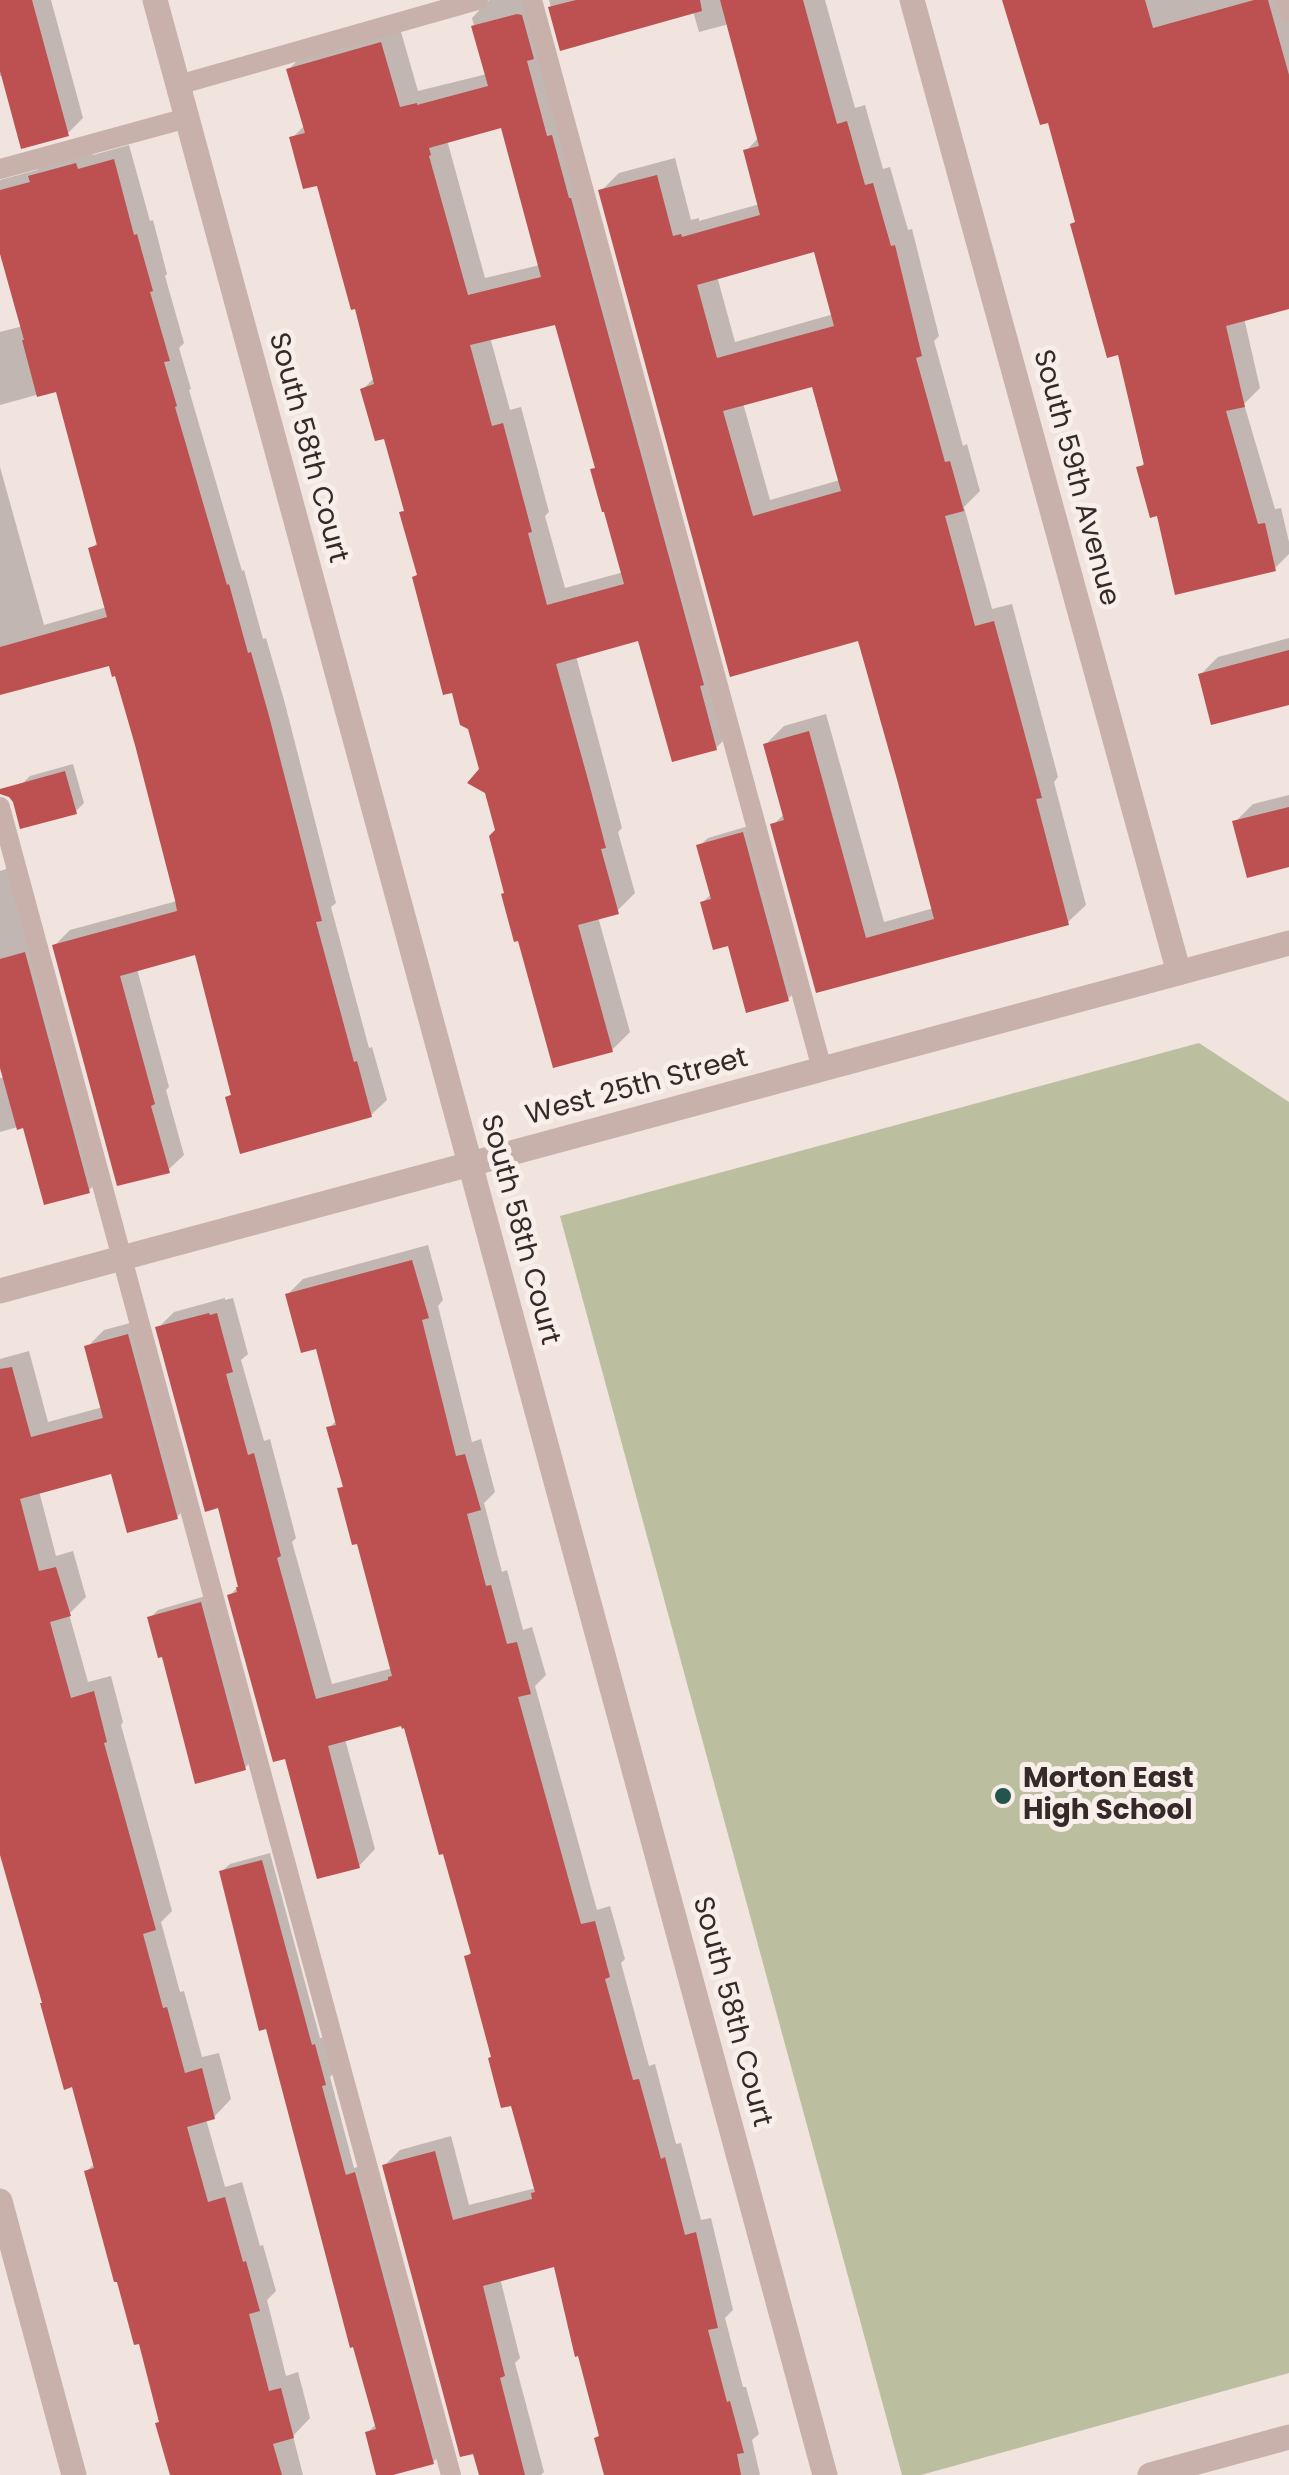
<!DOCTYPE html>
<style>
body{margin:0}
canvas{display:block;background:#f1e3de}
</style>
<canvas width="1289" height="2475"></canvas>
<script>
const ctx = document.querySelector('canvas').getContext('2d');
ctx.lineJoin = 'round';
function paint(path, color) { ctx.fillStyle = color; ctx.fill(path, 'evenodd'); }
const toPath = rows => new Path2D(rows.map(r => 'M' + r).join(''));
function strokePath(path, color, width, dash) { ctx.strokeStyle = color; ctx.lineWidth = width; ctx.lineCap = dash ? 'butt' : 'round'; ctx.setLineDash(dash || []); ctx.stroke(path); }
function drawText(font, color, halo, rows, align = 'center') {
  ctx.font = font + ' Poppins,sans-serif'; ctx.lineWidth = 10; ctx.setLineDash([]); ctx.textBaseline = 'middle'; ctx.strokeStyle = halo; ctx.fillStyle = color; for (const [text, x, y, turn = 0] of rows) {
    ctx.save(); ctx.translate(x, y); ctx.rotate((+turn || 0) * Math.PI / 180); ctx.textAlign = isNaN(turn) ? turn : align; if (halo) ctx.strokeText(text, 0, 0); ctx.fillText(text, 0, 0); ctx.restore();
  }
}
paint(toPath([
 [1199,1043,1289,1102,1289,2373,921,2475,902,2475,560,1216]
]), '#bcbf9f');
paint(toPath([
 [0,0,51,0,83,118,67,134,4,75,0,76],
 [489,0,541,0,734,730,716,748,640,638,576,656,622,828,618,832,635,893,617,911,598,917,630,1032,612,1050,506,892,497,831,482,769,419,574,402,513,406,509,386,436,363,389,375,377,356,306,319,182,292,138,305,125,289,69,307,51,399,25,418,91,487,74,472,18],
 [502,125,540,265,485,278,447,140],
 [556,322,624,572,565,588,545,516,549,512,521,407,510,410,490,337],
 [549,0,825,0,855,108,865,105,883,169,890,167,908,230,912,229,939,336,934,341,963,446,967,444,980,491,964,507,992,609,1012,604,1058,777,1054,782,1086,905,1068,922,817,990,773,825,785,813,766,744,784,726,826,714,884,922,934,908,860,638,732,674,601,191,619,173,675,158,691,220,699,218,699,221,760,204,746,151,759,137,729,24,699,32,693,11,562,48],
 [816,248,834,314,735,342,717,276],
 [813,384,840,480,770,500,743,403],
 [1006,0,1289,0,1289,306,1244,318,1260,388,1244,404,1275,509,1281,508,1289,542,1289,554,1275,568,1158,513,1139,468,1146,461,1120,352,1077,220,1050,120],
 [129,145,150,221,153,220,167,274,165,276,184,343,179,348,191,389,189,390,242,571,244,570,263,639,266,638,284,700,336,903,331,907,369,1048,372,1047,387,1100,371,1115,228,1098,233,1092,197,952,137,969,169,1087,166,1090,184,1155,168,1170,54,946,70,930,177,901,117,673,111,663,0,692,0,467,44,625,107,607,91,549,99,541,58,389,0,405,0,332,23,326,0,249,0,180,37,170,47,161,91,149,93,155],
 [1289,638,1289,702,1201,674,1218,657],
 [73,764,84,803,75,812,22,784,30,776],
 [1289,795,1289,865,1235,822,1253,804],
 [752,825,796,991,788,999,729,943,703,902,712,893,699,846,708,838],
 [13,867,104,1175,89,1190,25,1125,0,1132,0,1078,6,1077,0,1054,0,871],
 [428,1245,443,1300,438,1306,472,1442,481,1439,495,1492,484,1503,502,1572,507,1570,523,1630,532,1627,546,1675,535,1686,597,1910,610,1906,625,1959,621,1963,649,2066,655,2064,676,2144,681,2143,701,2220,711,2218,733,2310,725,2318,743,2387,746,2387,759,2434,752,2440,760,2475,606,2475,601,2434,555,2264,500,2278,520,2358,515,2363,544,2472,541,2475,482,2475,384,2166,400,2150,451,2136,469,2205,536,2188,513,2103,494,2056,467,1956,472,1951,445,1851,403,1723,345,1739,375,1849,359,1866,230,1595,240,1585,220,1505,158,1328,174,1312,225,1298,225,1300,233,1298,248,1354,241,1360,264,1441,270,1439,296,1538,292,1542,332,1684,393,1668,359,1541,340,1489,344,1485,329,1428,337,1420,318,1346,287,1295,303,1279],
 [145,1319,194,1499,177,1517,113,1470,39,1491,56,1556,73,1551,86,1597,69,1614,88,1682,111,1676,123,1722,121,1725,172,1911,161,1922,180,1992,184,1991,202,2057,219,2053,231,2099,214,2117,206,2119,225,2187,242,2182,260,2246,263,2245,276,2291,267,2300,286,2376,298,2372,310,2418,293,2436,303,2475,172,2475,161,2420,141,2341,87,2171,95,2163,74,2084,0,1843,0,1359,29,1351,48,1422,103,1407,87,1347,104,1330],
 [209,1595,253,1759,245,1768,164,1654,150,1618,158,1610],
 [270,1853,320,2038,324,2037,333,2074,330,2077,354,2168,363,2166,441,2454,433,2462,383,2475,379,2475,368,2432,377,2423,267,2026,221,1872,230,1864]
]), '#0003');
paint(toPath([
 [0,0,32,0,69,136,21,149,0,71],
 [576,0,700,0,702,11,560,51,548,7],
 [720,0,803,0,837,124,847,121,865,185,873,183,891,246,895,245,922,356,916,358,945,462,950,461,964,511,945,516,975,626,994,621,1042,798,1036,799,1069,925,816,993,770,824,784,820,763,744,809,731,866,938,934,919,898,783,858,641,730,677,598,190,657,175,673,236,681,234,682,237,760,215,743,150,759,146],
 [814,252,834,326,717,358,697,285],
 [812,387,841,491,753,516,723,411],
 [1002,0,1145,0,1153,28,1254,0,1268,0,1289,75,1289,309,1226,326,1245,407,1226,411,1258,524,1265,523,1276,571,1175,595,1157,516,1150,518,1136,467,1144,465,1118,355,1107,358,1070,224,1075,222,1048,123,1040,125],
 [517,14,522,15,534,59,527,61,547,136,552,135,569,198,571,198,704,685,700,686,717,750,672,762,638,641,556,664,590,787,606,848,601,849,619,914,578,925,613,1052,553,1068,518,941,514,942,501,894,504,893,489,836,495,830,485,793,467,783,479,769,468,729,460,725,452,693,443,695,412,577,417,575,399,512,404,511,384,439,375,441,360,389,374,384,355,309,351,310,317,186,303,189,289,137,305,133,286,69,381,42,400,107,417,103,417,105,488,86,471,26],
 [501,128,541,277,468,295,429,156,431,155,429,148],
 [555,325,595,468,590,469,602,512,604,512,624,584,547,605,528,533,532,532,503,423,492,426,470,345],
 [114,159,134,235,137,234,153,291,150,292,170,361,164,362,177,406,175,407,227,585,229,584,248,653,251,652,269,716,322,921,316,922,354,1062,357,1061,372,1117,240,1154,225,1097,231,1095,195,955,120,976,155,1104,151,1106,170,1173,117,1186,52,945,177,911,175,900,135,745,115,676,112,677,109,666,0,695,0,647,107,617,88,548,97,545,56,392,37,397,22,340,24,340,0,254,0,190,30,182,28,176,76,163,78,169],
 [1289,650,1289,705,1211,725,1198,674],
 [65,771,77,814,20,829,13,802,9,797,0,794,0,789],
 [1289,807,1289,867,1247,878,1232,821],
 [743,832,789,1001,746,1013,728,946,713,950,700,902,711,899,696,845],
 [25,952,90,1193,44,1205,23,1128,17,1130,0,1068,0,959],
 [412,1260,429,1318,422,1320,456,1456,465,1454,481,1510,467,1514,486,1586,491,1585,507,1644,517,1642,531,1694,518,1697,581,1924,595,1921,610,1977,605,1979,633,2080,639,2079,661,2159,665,2157,685,2235,696,2232,718,2328,708,2330,727,2402,730,2401,744,2453,737,2454,741,2475,604,2475,594,2438,599,2436,578,2356,575,2357,554,2267,483,2286,505,2376,500,2378,525,2475,479,2475,473,2454,460,2457,382,2165,435,2151,453,2220,532,2199,531,2193,535,2192,511,2106,501,2108,488,2058,491,2057,464,1956,471,1954,443,1854,439,1855,404,1728,402,1729,401,1726,328,1746,360,1868,317,1879,285,1759,273,1762,227,1595,237,1592,236,1587,238,1587,218,1508,205,1512,155,1327,209,1313,210,1315,217,1313,233,1372,226,1374,248,1455,254,1453,281,1556,277,1558,316,1699,388,1680,388,1677,392,1676,357,1544,352,1545,337,1488,343,1487,326,1427,336,1425,316,1349,301,1353,285,1294],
 [128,1334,178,1519,127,1533,111,1474,20,1499,39,1571,56,1567,71,1616,50,1622,71,1698,94,1691,107,1742,104,1743,156,1930,143,1934,163,2008,167,2007,185,2073,202,2068,215,2119,187,2127,208,2202,225,2197,243,2262,246,2261,260,2311,249,2314,269,2391,281,2388,294,2438,273,2444,282,2475,170,2475,155,2423,159,2422,139,2344,134,2345,117,2282,114,2282,84,2171,94,2168,72,2087,64,2090,40,2003,42,2003,0,1855,0,1369,12,1367,31,1437,103,1418,84,1346],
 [201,1602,246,1770,195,1784,162,1657,158,1658,147,1617],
 [262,1860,312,2045,315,2044,326,2085,322,2086,345,2172,346,2175,355,2172,434,2464,393,2475,376,2475,365,2432,376,2429,353,2347,350,2348,266,2029,259,2031,219,1871]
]), '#bd5051');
strokePath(toPath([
 [532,0,822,1069],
 [1286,0,1289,11],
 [178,85,478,0],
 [0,169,187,118],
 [0,807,451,2475]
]), '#c8b1ab', 20);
strokePath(toPath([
 [155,0,825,2475],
 [912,0,1179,973],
 [0,1291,1289,943],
 [0,2201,74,2475],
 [1150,2475,1289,2437]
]), '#c8b1ab', 25);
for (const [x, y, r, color] of [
 [1003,1796,10,"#22554b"]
]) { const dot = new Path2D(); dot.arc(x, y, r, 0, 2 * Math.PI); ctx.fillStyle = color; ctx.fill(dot); strokePath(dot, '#f8eeea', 4); }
drawText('28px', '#362a29', '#f8eeea', [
 ["South 58th Court",307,448,75],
 ["South 59th Avenue",1075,478,75],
 ["West 25th Street",637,1088,-15],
 ["South 58th Court",519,1230,75],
 ["South 58th Court",731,2012,75]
]);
drawText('bold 28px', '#362a29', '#f8eeea', [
 ["Morton East",1023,1780],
 ["High School",1023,1812]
], 'left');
</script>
